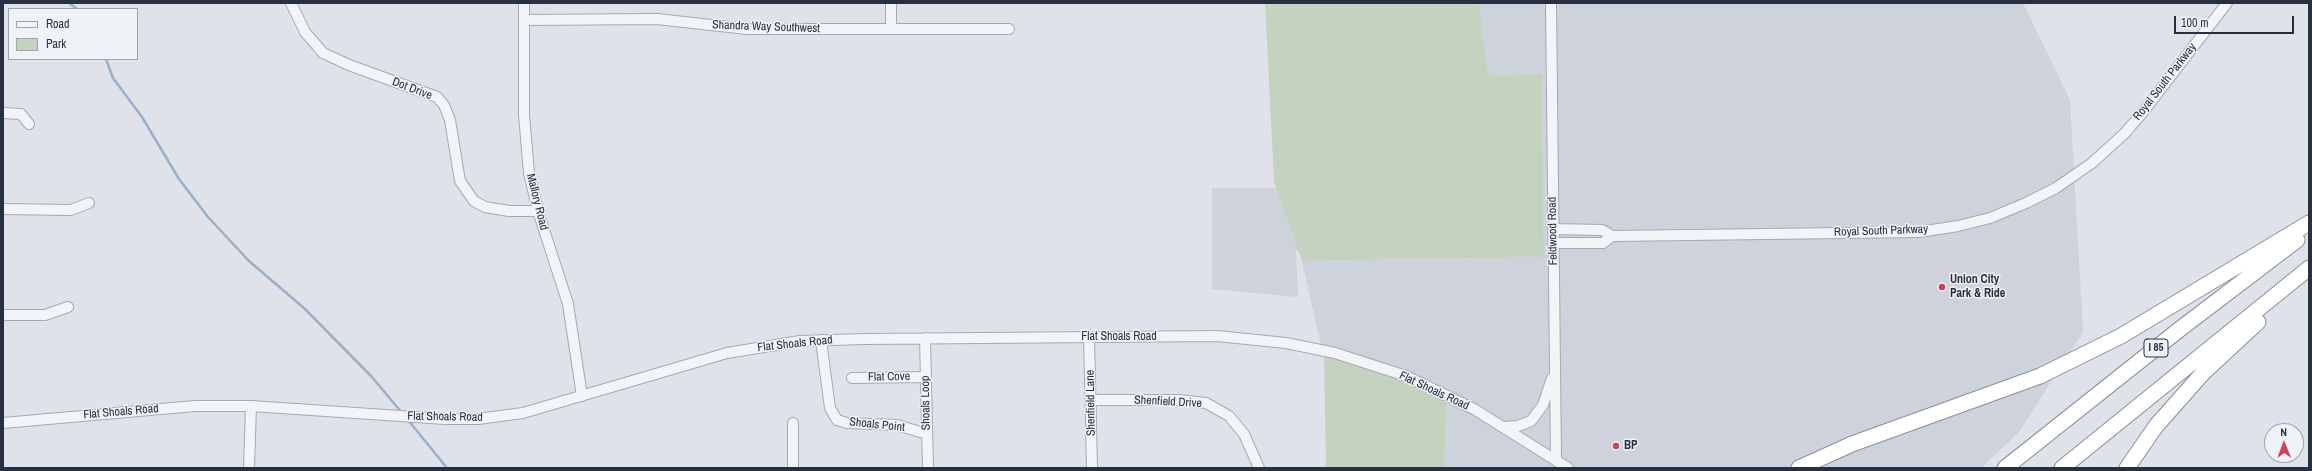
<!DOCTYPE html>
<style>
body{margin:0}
#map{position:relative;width:2312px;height:471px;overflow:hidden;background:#dfe3e9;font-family:"Archivo Narrow",sans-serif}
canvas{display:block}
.frame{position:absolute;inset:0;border:4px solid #273040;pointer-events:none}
.legend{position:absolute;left:8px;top:8px;width:130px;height:52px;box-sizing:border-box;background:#eff2f6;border:1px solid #9fa4ad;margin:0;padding:5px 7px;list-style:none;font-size:12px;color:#273040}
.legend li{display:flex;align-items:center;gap:8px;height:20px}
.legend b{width:20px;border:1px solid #9fa4ad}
.north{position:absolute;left:2264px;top:423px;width:40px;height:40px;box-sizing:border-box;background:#eff2f6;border:1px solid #9fa4ad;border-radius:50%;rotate:359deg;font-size:11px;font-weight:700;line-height:16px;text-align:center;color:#273040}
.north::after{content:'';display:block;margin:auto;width:14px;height:18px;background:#d24053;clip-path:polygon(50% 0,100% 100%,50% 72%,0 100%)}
.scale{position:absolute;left:2174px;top:16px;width:120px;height:18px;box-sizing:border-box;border:2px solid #273040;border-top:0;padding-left:5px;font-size:12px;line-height:14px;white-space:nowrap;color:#273040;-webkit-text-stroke:3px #eff2f6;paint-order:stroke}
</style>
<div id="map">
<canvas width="2312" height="471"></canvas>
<div class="frame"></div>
<ul class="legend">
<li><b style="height:5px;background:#f2f4f7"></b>Road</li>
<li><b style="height:11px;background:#c4d3c0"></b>Park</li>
</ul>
<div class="north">N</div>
<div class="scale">100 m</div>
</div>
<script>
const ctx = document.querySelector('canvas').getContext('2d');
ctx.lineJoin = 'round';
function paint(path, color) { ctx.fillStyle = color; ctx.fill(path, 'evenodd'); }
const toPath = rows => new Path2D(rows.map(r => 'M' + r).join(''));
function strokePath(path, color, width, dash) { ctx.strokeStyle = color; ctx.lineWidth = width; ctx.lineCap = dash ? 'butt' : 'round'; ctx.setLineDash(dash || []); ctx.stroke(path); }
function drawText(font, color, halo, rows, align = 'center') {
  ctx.font = font + ' "Archivo Narrow",sans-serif'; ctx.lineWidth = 3; ctx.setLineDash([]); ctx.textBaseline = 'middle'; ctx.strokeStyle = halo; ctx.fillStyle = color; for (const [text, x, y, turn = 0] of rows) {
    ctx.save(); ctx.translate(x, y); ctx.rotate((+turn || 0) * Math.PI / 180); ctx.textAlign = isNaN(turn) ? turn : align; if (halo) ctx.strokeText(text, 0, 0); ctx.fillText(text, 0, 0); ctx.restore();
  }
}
paint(toPath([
 [1479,3,2023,3,2070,100,2083,332,2019,432,1981,468,1444,468,1447,393,1323,355,1302,261,1544,257,1542,74,1488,75],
 [1212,188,1389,188,1390,254,1296,251,1298,297,1212,289]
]), '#cdd2db');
paint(toPath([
 [1265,3,1479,3,1488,75,1542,74,1544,257,1302,261,1274,182],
 [1324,356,1399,368,1447,393,1444,468,1326,468]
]), '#c4d3c0');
strokePath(toPath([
 [69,3,77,9],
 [106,59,113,78,142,117,179,179,208,217,249,261,305,309,372,377,402,413],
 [408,420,447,468]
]), '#99b0ca', 2.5);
const minor = toPath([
 [291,3,305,32,323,53,349,65,437,97,444,105,450,120,460,181,474,201,485,207,509,211,538,211],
 [524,3,524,115,529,173,538,211,568,304,582,396],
 [891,3,891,29],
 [1551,3,1556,459],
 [524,20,657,19,747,29,1009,29],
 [3,113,21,114,29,124],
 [3,209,71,210,89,203],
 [1553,229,1602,230,1612,236],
 [1553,243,1603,243,1612,236,1919,232,1958,226,1990,218,2026,203,2056,188,2092,163,2125,133,2143,112,2227,3],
 [3,315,45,315,68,307],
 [1089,337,1092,468],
 [925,338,928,468],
 [821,340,830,408,837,420,847,423,897,425,927,434],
 [852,378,926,377],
 [1091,400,1179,400,1206,403,1229,416,1244,434,1259,468],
 [3,423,195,406,251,406,445,419,478,419,523,413,727,353,800,341,865,339,1217,336,1286,343,1335,353,1406,376,1474,409,1568,468],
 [793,423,793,468],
 [1503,427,1518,426,1531,421,1543,405,1552,378],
 [249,468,251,406]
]);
const highway = toPath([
 [1799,468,1852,444,2040,376,2121,336,2309,223],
 [2005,468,2180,329,2297,240],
 [2062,468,2309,268],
 [2127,468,2156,426,2203,373,2258,322]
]);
strokePath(minor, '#a4aab3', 12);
strokePath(highway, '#8690a0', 17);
strokePath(minor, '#f2f4f7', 10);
strokePath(highway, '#fff', 15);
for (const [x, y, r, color] of [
 [1942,287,4,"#d24053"],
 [1616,446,4,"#d24053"]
]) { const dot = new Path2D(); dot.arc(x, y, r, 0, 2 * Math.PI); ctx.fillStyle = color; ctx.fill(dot); strokePath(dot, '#eff2f6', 1.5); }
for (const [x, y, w] of [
 [2156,348,24]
]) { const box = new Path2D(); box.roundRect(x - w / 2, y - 9, w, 18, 3); ctx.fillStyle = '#eff2f6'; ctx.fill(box); strokePath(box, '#273040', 1); }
drawText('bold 11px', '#273040', null, [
 ["I 85",2156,348]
]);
drawText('12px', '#273040', '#eff2f6', [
 ["Shandra Way Southwest",766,27,2],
 ["Royal South Parkway",2165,82,-52],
 ["Dot Drive",412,89,21],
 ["Mallory Road",537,202,76],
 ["Feldwood Road",1553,231,-91],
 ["Royal South Parkway",1881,231,-2],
 ["Flat Shoals Road",1119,337],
 ["Flat Shoals Road",795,344,-6],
 ["Flat Cove",889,377,-1],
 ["Flat Shoals Road",1434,391,25],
 ["Shenfield Drive",1168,402,3],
 ["Shoals Loop",926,403,-91],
 ["Shenfield Lane",1091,403,-91],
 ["Flat Shoals Road",121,412,-5],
 ["Flat Shoals Road",445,417,1],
 ["Shoals Point",877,425,6]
]);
drawText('bold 12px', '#273040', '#eff2f6', [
 ["Union City",1950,280],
 ["Park & Ride",1950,294],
 ["BP",1624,446]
], 'left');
</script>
